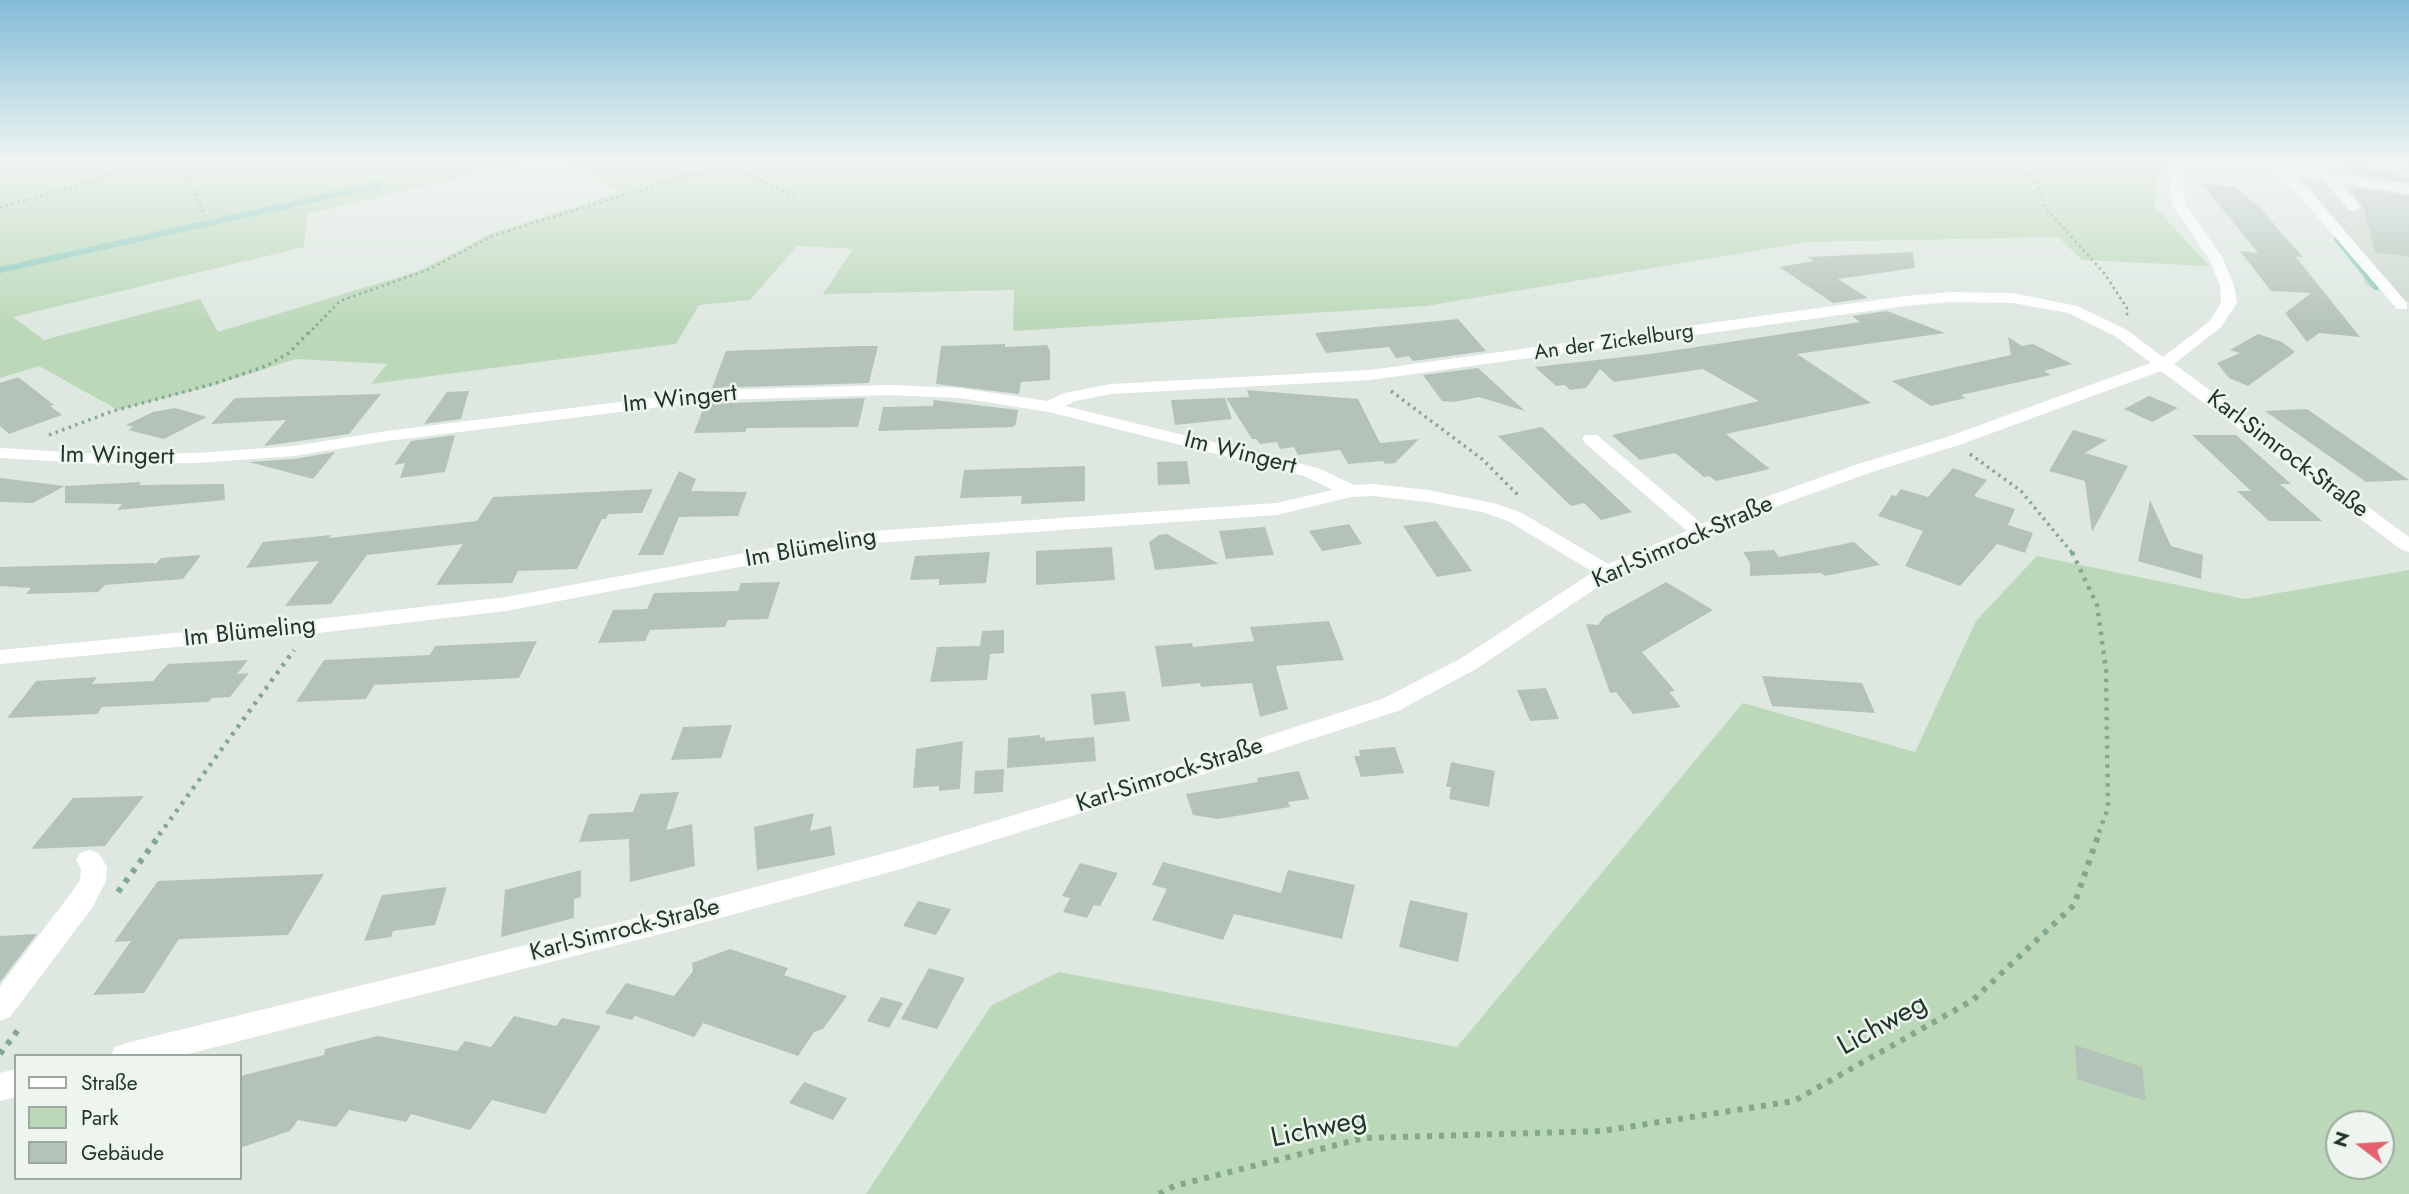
<!DOCTYPE html>
<meta charset="utf-8">
<style>
body{margin:0}
#map{position:relative;width:2409px;height:1194px;overflow:hidden;background:#dee8e1;font-family:Jost,sans-serif}
canvas{display:block}
.legend{position:absolute;left:14px;top:1054px;width:228px;height:126px;box-sizing:border-box;background:#eef5ef;border:2px solid #9ca9a0;margin:0;padding:9px 12px;list-style:none;font-size:21px;color:#21362a}
.legend li{display:flex;align-items:center;gap:14px;height:35px}
.legend b{width:35px;border:2px solid #9ca9a0}
.north{position:absolute;left:2325px;top:1110px;width:70px;height:70px;box-sizing:border-box;background:#eef5ef;border:2px solid #9ca9a0;border-radius:50%;rotate:287deg;font-size:19px;font-weight:700;line-height:28px;text-align:center;color:#21362a}
.north::after{content:'';display:block;margin:auto;width:24px;height:32px;background:#e4616d;clip-path:polygon(50% 0,100% 100%,50% 72%,0 100%)}
</style>
<div id="map">
<canvas width="2409" height="1194"></canvas>
<ul class="legend">
<li><b style="height:9px;background:#fff"></b>Straße</li>
<li><b style="height:19px;background:#bbd8b9"></b>Park</li>
<li><b style="height:19px;background:#b4c3b9"></b>Gebäude</li>
</ul>
<div class="north">N</div>
</div>
<script>
const ctx = document.querySelector('canvas').getContext('2d');
ctx.lineJoin = 'round';
function paint(path, color) { ctx.fillStyle = color; ctx.fill(path, 'evenodd'); }
const toPath = rows => new Path2D(rows.map(r => 'M' + r).join(''));
function strokePath(path, color, width, dash) { ctx.strokeStyle = color; ctx.lineWidth = width; ctx.lineCap = dash ? 'butt' : 'round'; ctx.setLineDash(dash || []); ctx.stroke(path); }
function drawText(font, color, halo, rows, align = 'center') {
  ctx.font = font + ' Jost,sans-serif'; ctx.lineWidth = 5; ctx.setLineDash([]); ctx.textBaseline = 'middle'; ctx.strokeStyle = halo; ctx.fillStyle = color; for (const [text, x, y, turn = 0] of rows) {
    ctx.save(); ctx.translate(x, y); ctx.rotate((+turn || 0) * Math.PI / 180); ctx.textAlign = isNaN(turn) ? turn : align; if (halo) ctx.strokeText(text, 0, 0); ctx.fillText(text, 0, 0); ctx.restore();
  }
}
paint(toPath([
 [2297,173,2409,192,2409,302,2364,285,2364,256]
]), '#cdd8cf');
paint(toPath([
 [0,161,531,161,308,214,304,247,13,317,44,340,200,299,218,332,419,271,490,234,618,193,567,161,2168,161,2171,163,2156,179,2155,207,2209,266,2082,260,2058,237,1808,242,1426,306,1013,331,1014,290,823,294,853,249,797,246,750,300,699,305,676,344,371,384,387,364,296,359,215,385,118,410,39,366,0,378],
 [2037,556,2245,599,2409,570,2409,1194,866,1194,991,1006,1059,972,1457,1047,1743,703,1915,752,1976,621],
 [2339,1124,2381,1124,2381,1166,2339,1166]
]), '#bbd8b9');
strokePath(toPath([
 [2337,239,2376,287],
 [0,270,378,185]
]), '#8bc9bd', 6);
paint(toPath([
 [2349,165,2397,172,2399,177,2409,178,2409,183,2351,174],
 [2202,184,2235,187,2259,207,2303,257,2296,257,2360,337,2319,333,2307,342,2285,313,2311,293,2271,291,2240,251,2258,253],
 [2354,188,2409,196,2409,257,2375,252,2363,205,2355,196],
 [1913,252,1915,268,1838,279,1868,298,1833,303,1779,267,1814,261,1808,257],
 [1887,311,1945,333,1797,354,1871,403,1726,434,1770,469,1716,481,1709,476,1704,477,1675,453,1640,460,1612,435,1759,401,1703,369,1614,382,1600,369,1586,388,1570,390,1565,385,1556,386,1535,367,1650,354,1822,328,1860,322,1852,316],
 [1458,319,1486,351,1413,361,1409,356,1396,358,1389,347,1326,353,1315,333],
 [2258,334,2282,342,2295,352,2248,386,2229,378,2217,363,2240,353,2230,350],
 [2008,337,2022,346,2033,344,2072,364,2044,371,2051,375,1961,395,1966,398,1931,406,1892,381,2011,355],
 [1005,344,1005,347,1047,345,1050,351,1050,380,1021,382,1019,394,936,384,941,346],
 [857,346,878,346,869,383,712,388,726,351],
 [1478,368,1490,379,1525,411,1479,397,1454,402,1442,401,1423,375],
 [18,377,54,405,50,406,62,415,9,434,0,426,0,383],
 [1247,390,1358,399,1380,443,1419,439,1395,463,1385,464,1383,461,1348,464,1340,450,1298,455,1294,447,1280,449,1277,442,1260,444,1256,439,1252,439,1226,398,1249,397],
 [469,391,461,419,424,424,447,392],
 [381,394,349,434,264,446,286,420,211,424,235,398],
 [2149,396,2178,408,2152,422,2124,409],
 [865,398,858,427,747,428,745,432,694,433,705,404],
 [1225,398,1232,419,1175,425,1171,400],
 [934,400,1018,410,1016,424,1013,427,878,431,883,407,933,406],
 [175,408,207,417,164,439,128,430,133,427,126,425,153,412],
 [2307,409,2409,480,2366,482,2265,411],
 [1542,427,1570,454,1632,512,1601,520,1584,503,1571,506,1498,436],
 [2073,430,2107,440,2085,453,2128,466,2092,532,2085,481,2049,471],
 [455,435,445,472,400,478,405,463,394,465,411,441],
 [2192,435,2236,435,2291,484,2280,484,2322,521,2269,521,2237,491,2251,491],
 [335,452,313,479,249,462,294,459],
 [1187,461,1190,484,1158,485,1157,462],
 [1085,466,1085,501,1021,504,1022,496,960,498,964,470],
 [1953,468,1987,480,1974,496,2015,509,2008,525,2033,533,2025,553,1997,544,1960,586,1905,566,1923,531,1878,516,1892,495,1896,496,1901,489,1928,497],
 [679,471,696,479,691,491,747,492,738,516,679,517,663,555,638,555],
 [0,478,65,486,141,482,139,485,224,484,225,500,117,510,122,504,65,503,65,486,33,503,0,502],
 [653,489,642,513,608,514,606,519,602,519,577,569,518,571,512,583,436,585,463,544,367,555,331,604,285,606,319,561,246,568,263,542,331,535,329,538,477,521,493,497],
 [2150,500,2171,546,2203,555,2201,579,2138,561],
 [1436,521,1472,571,1437,577,1403,526],
 [1349,524,1362,544,1322,551,1309,531],
 [1265,527,1274,555,1226,559,1219,531],
 [1167,534,1219,564,1155,570,1149,542,1159,535],
 [1854,542,1880,565,1825,576,1821,573,1750,576,1750,563,1743,552,1774,550,1779,557],
 [1112,547,1115,580,1036,585,1036,551],
 [990,552,986,583,939,585,939,579,910,580,915,556],
 [201,555,183,579,105,585,98,592,26,594,31,588,0,586,0,567,155,563,155,565,161,558],
 [780,582,768,619,728,620,725,627,650,630,645,641,598,643,613,610,647,609,654,593,738,591,741,583],
 [1666,582,1713,610,1642,652,1675,691,1669,692,1681,707,1633,714,1616,692,1610,693,1586,624,1598,625,1604,617],
 [1329,621,1344,660,1276,666,1288,709,1260,717,1252,683,1201,687,1200,683,1162,687,1155,646,1192,643,1193,647,1254,641,1250,627],
 [1004,630,1004,653,990,654,987,680,930,682,937,647,980,646,982,631],
 [537,641,519,678,374,685,366,699,296,702,324,660,430,655,435,646],
 [248,660,237,674,249,673,230,697,212,698,208,702,102,707,97,714,7,718,36,681,97,677,92,684,153,681,168,664],
 [1762,676,1862,683,1875,713,1772,706],
 [1546,688,1559,719,1530,721,1517,690],
 [1125,691,1130,721,1094,725,1091,694],
 [732,725,721,758,671,760,683,727],
 [1040,735,1040,738,1045,737,1045,741,1094,737,1096,761,1007,768,1008,738],
 [963,741,960,789,939,791,939,786,913,788,916,749],
 [1395,747,1404,773,1361,777,1354,756,1360,756,1359,750],
 [1451,762,1495,771,1489,807,1449,799,1451,787,1446,787],
 [1004,769,1003,792,974,794,975,771],
 [1299,771,1309,799,1288,802,1290,807,1218,819,1193,815,1186,794,1258,782,1257,778],
 [679,792,666,830,692,824,695,866,630,882,629,839,579,842,589,814,633,812,640,794],
 [144,796,105,846,31,849,73,798],
 [814,813,810,831,831,826,835,855,757,870,754,827],
 [1163,862,1281,893,1288,870,1355,885,1342,939,1234,914,1223,940,1152,920,1167,889,1152,885],
 [1080,863,1118,873,1100,906,1094,905,1087,918,1063,912,1070,898,1062,896],
 [581,870,581,897,574,899,574,918,501,937,505,890],
 [324,874,288,935,179,939,144,993,93,995,131,941,114,942,158,881],
 [447,887,435,925,393,931,391,937,364,941,382,895],
 [1410,900,1468,913,1458,962,1399,947],
 [918,901,951,909,936,935,903,926],
 [37,934,0,982,0,936],
 [730,949,788,968,784,975,847,996,823,1029,814,1032,798,1056,703,1023,694,1037,635,1016,632,1020,605,1013,626,983,674,996,693,971,692,963],
 [929,968,965,978,937,1029,901,1019],
 [881,997,903,1003,889,1028,867,1021],
 [514,1016,556,1026,562,1018,601,1026,545,1114,492,1100,470,1130,411,1114,406,1122,349,1110,336,1127,298,1120,290,1131,240,1148,240,1076,324,1055,325,1049,378,1036,457,1051,465,1041,491,1047],
 [2075,1045,2142,1067,2146,1101,2077,1079],
 [804,1082,847,1098,833,1120,789,1103]
]), '#b4c3b9');
strokePath(toPath([
 [179,161,205,216],
 [736,161,735,170,796,196],
 [2014,161,2037,184,2045,207,2104,273,2127,308,2127,316],
 [0,166,46,161],
 [0,207,81,185,151,161],
 [308,334,340,301,430,269,492,236,692,174,781,161]
]), '#82a98f', 2.5, [2.5, 3.5]);
strokePath(toPath([
 [1391,391,1482,459,1520,497],
 [49,435,113,411,213,384,266,366,289,353,309,332],
 [1970,454,2021,491,2073,554]
]), '#82a98f', 3.5, [2.5, 4.5]);
strokePath(toPath([
 [2072,552,2097,605,2106,670,2108,808,2098,835],
 [159,835,294,650]
]), '#82a98f', 4.5, [3.5, 6]);
strokePath(toPath([
 [118,892,161,833],
 [0,1054,18,1030],
 [1159,1194,1174,1186,1364,1138,1602,1131,1794,1101,1973,1000,2074,905,2099,833]
]), '#82a98f', 6, [5, 7]);
paint(toPath([
 [2168,161,2180,161,2186,205,2222,257,2234,285,2237,303,2221,327,2174,364,2409,537,2409,552,2402,550,2161,371,1959,445,1872,472,1780,505,1614,576,1476,669,1398,711,1152,791,901,869,653,936,180,1056,111,1056,115,1047,126,1043,653,914,901,849,1134,779,1382,699,1460,659,1593,572,1508,521,1482,512,1428,502,1373,496,1351,497,1277,515,860,544,506,611,310,634,0,664,0,650,310,620,506,597,860,532,1277,503,1333,490,1304,476,1049,412,960,398,889,395,716,400,387,441,294,456,197,463,101,464,0,458,0,448,101,454,197,453,294,446,387,431,716,390,889,385,960,388,1047,401,1064,393,1111,384,1370,370,1905,296,1951,292,2013,293,2077,306,2127,330,2163,357,2210,321,2221,303,2220,285,2208,257,2172,205,2168,161],
 [1951,302,2013,303,2068,313,2115,336,2151,363,1947,437,1858,464,1766,497,1702,524,1597,435,1585,435,1582,439,1585,443,1687,531,1608,564,1522,513,1493,503,1428,490,1373,484,1354,485,1318,468,1065,406,1075,401,1111,394,1370,380,1905,306,1951,302],
 [2199,161,2273,164,2409,186,2409,194,2340,183,2361,207,2354,211,2349,210,2324,180,2291,175,2307,187,2407,303,2407,309,2397,309,2297,193,2273,172,2205,165,2199,161],
 [89,850,98,853,103,860,107,867,106,881,92,908,10,1017,0,1021,0,986,72,892,80,880,81,869,76,860,80,853,89,850],
 [16,1069,16,1097,0,1101,0,1073,16,1069]
]), '#fff');
const sky = ctx.createLinearGradient(0, 0, 0, 328);
sky.addColorStop(0, '#83bcd7');
sky.addColorStop(0.49, '#f0f5f2');
sky.addColorStop(1, '#f0f5f200');
ctx.fillStyle = sky;
ctx.fillRect(0, 0, 2409, 328);
drawText('21px', '#21362a', '#eef5ef', [
 ["An der Zickelburg",1614,343,-8]
]);
drawText('24px', '#21362a', '#eef5ef', [
 ["Im Wingert",680,400,-6],
 ["Im Wingert",1240,454,14],
 ["Karl-Simrock-Straße",2287,455,37],
 ["Im Wingert",117,457,1],
 ["Karl-Simrock-Straße",1683,543,-24],
 ["Im Blümeling",811,549,-10],
 ["Im Blümeling",250,633,-6],
 ["Karl-Simrock-Straße",1170,776,-18],
 ["Karl-Simrock-Straße",625,931,-14]
]);
drawText('28px', '#21362a', '#eef5ef', [
 ["Lichweg",1883,1026,-29],
 ["Lichweg",1319,1130,-12]
]);
</script>
